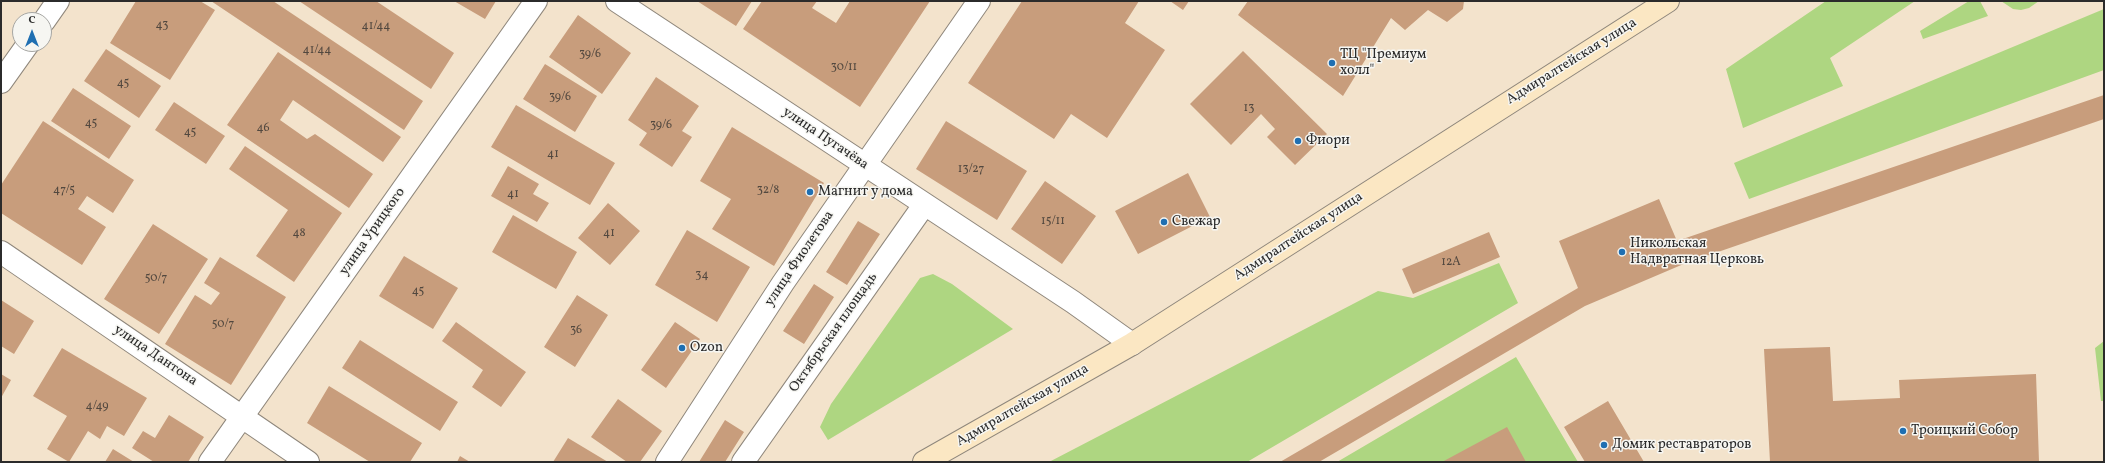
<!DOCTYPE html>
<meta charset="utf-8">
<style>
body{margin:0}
#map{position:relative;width:2105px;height:463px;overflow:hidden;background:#f3e3cc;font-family:Vollkorn,serif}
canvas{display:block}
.frame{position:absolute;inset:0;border:2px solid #2b2b2b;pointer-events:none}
.north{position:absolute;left:12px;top:12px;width:40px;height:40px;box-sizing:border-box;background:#f6f6f2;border:1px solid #a5a5a2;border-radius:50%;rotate:0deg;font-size:11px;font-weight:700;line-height:16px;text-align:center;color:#2b2b2b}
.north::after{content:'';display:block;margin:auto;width:14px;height:18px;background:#1f6fb2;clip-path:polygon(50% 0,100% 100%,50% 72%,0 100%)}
</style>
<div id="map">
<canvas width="2105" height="463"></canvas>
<div class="frame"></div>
<div class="north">С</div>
</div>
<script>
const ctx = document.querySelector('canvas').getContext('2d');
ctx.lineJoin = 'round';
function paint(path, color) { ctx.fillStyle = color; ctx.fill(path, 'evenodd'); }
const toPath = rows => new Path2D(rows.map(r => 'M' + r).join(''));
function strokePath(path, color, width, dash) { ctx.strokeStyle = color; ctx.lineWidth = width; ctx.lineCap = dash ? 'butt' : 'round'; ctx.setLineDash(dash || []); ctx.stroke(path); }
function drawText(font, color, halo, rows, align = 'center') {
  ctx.font = font + ' Vollkorn,serif'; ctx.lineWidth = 3; ctx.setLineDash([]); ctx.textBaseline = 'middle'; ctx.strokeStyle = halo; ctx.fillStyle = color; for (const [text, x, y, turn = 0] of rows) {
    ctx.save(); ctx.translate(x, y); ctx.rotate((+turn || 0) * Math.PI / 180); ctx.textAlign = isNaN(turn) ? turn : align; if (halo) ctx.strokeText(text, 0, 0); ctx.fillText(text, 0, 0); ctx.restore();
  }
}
paint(toPath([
 [1826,1,1915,1,1830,58,1843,86,1743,128,1726,69],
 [1969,1,1980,1,1988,16,1923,39,1920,31],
 [2001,1,2039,1,2029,8,2021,10,2013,9],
 [2104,9,2104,70,1749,199,1734,163],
 [1499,263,1518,303,1247,462,1049,462,1378,291,1413,298],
 [933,274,952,284,1013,329,828,440,820,427,831,404,920,278],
 [2104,341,2104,401,2101,401,2095,348],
 [1516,357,1578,462,1337,462]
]), '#aed681');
paint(toPath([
 [136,1,200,1,215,10,170,80,110,43],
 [211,1,273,1,423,101,404,130],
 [299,1,376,1,454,53,431,89],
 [454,1,496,1,485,19],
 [697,1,752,1,736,26],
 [762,1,817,1,812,8,836,23,850,1,930,1,860,107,743,29],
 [1022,1,1139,1,1125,23,1165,50,1107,138,1071,114,1054,139,968,83],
 [1170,1,1189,1,1183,10],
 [1248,1,1464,1,1463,9,1447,22,1428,10,1405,30,1391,18,1343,96,1238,15],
 [578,15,631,53,602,94,549,57],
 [106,49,161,86,139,118,84,81],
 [1243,51,1327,134,1295,165,1267,137,1275,129,1261,114,1231,145,1190,104],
 [278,52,401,137,383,162,293,100,280,120,307,139,315,134,373,174,349,208,227,125],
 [545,64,597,96,575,132,523,99],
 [656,77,699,106,682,131,692,137,672,167,639,145,647,133,628,120],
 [73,88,131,126,109,159,51,121],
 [2104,95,2104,119,1686,263,1585,306,1319,462,1280,462,1578,288,1559,241,1659,199,1677,241],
 [174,102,225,136,206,164,155,130],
 [516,105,615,163,590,205,491,147],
 [43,121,134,180,113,213,87,196,78,209,106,227,82,265,1,213,1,185],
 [946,121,1027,171,997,220,916,169],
 [732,127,824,183,774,266,712,229,731,199,700,181],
 [245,146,342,213,294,282,256,256,288,210,229,169],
 [508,166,539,184,533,194,549,203,537,222,491,196],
 [1188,173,1210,217,1138,254,1115,211],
 [1045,181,1096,216,1062,264,1011,229],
 [608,203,640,231,610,265,578,238],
 [513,215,577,252,556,289,492,252],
 [858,221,880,234,847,285,826,272],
 [153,224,208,259,159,334,104,299],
 [687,230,750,267,717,322,655,285],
 [1489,232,1500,257,1413,294,1402,269],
 [404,256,458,288,433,329,379,296],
 [220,257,286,297,231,385,165,344,195,295,211,305,220,293,204,283],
 [814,284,834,297,804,344,783,331],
 [577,295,608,315,575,367,544,347],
 [1,300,34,321,14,354,1,346],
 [456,322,526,372,501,407,472,387,483,370,442,341],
 [675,322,700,339,666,388,641,370],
 [360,340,458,402,440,431,342,368],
 [1830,347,1833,401,1900,398,1899,380,2036,374,2039,462,1770,462,1764,349],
 [62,348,147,398,124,436,107,426,100,439,88,431,69,462,47,449,67,416,33,396],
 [1,374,11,380,1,398],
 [329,386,422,443,410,462,370,462,307,423],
 [618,399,662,431,640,462,627,462,591,437],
 [1608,401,1644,462,1585,462,1564,427],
 [169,415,204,437,188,462,154,462,132,448,143,431,155,438],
 [725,420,744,432,725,462,699,462],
 [1507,427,1526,462,1442,462],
 [568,438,608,462,553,462],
 [113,449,134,462,105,462],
 [460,456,470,462,457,462]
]), '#c89d7c');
const street = toPath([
 [617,1,1073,302,1132,344],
 [44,21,58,1],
 [1,82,28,44],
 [1,252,308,462],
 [210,462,536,1],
 [667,462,783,283,979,1],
 [743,462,924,205]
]);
const secondary = toPath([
 [924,462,1132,344,1668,1]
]);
strokePath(street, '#8f877c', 24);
strokePath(secondary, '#8f877c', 24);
strokePath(street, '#fff', 22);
strokePath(secondary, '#fbe7c3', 22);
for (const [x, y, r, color] of [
 [1332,63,4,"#1f6fb2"],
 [1298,141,4,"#1f6fb2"],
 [810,192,4,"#1f6fb2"],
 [1164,222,4,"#1f6fb2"],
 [1622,252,4,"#1f6fb2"],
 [682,348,4,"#1f6fb2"],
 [1903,431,4,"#1f6fb2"],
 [1604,445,4,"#1f6fb2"]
]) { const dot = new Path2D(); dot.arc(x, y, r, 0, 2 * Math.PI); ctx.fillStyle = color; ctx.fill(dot); strokePath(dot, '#f6f6f2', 1.5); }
drawText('12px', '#52483f', null, [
 ["43",162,26],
 ["41/44",376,27],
 ["41/44",317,51],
 ["39/6",590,55],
 ["30/11",844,68],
 ["45",123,84],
 ["39/6",560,98],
 ["13",1249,109],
 ["45",91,124],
 ["39/6",661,126],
 ["46",263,129],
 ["45",190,133],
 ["41",553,155],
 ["13/27",971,170],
 ["47/5",64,191],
 ["32/8",768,191],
 ["41",513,195],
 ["15/11",1053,222],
 ["48",299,234],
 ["41",609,234],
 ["12А",1451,263],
 ["34",702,276],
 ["50/7",156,279],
 ["45",418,292],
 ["50/7",223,325],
 ["36",576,331],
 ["4/49",97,407]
]);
drawText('14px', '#2b2b2b', '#f6f6f2', [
 ["ТЦ \"Премиум",1340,55],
 ["холл\"",1340,71],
 ["Фиори",1306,141],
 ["Магнит у дома",818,192],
 ["Свежар",1172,222],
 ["Никольская",1630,244],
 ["Надвратная Церковь",1630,260],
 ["Ozon",690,348],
 ["Троицкий Собор",1911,431],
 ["Домик реставраторов",1612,445]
], 'left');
drawText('14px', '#2b2b2b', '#f6f6f2', [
 ["Адмиралтейская улица",1572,62,-32],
 ["улица Пугачёва",825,139,34],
 ["улица Урицкого",373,232,-55],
 ["Адмиралтейская улица",1299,237,-33],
 ["улица Фиолетова",800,259,-56],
 ["Октябрьская площадь",834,333,-55],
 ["улица Дантона",155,356,34],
 ["Адмиралтейская улица",1023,406,-30]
]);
</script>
